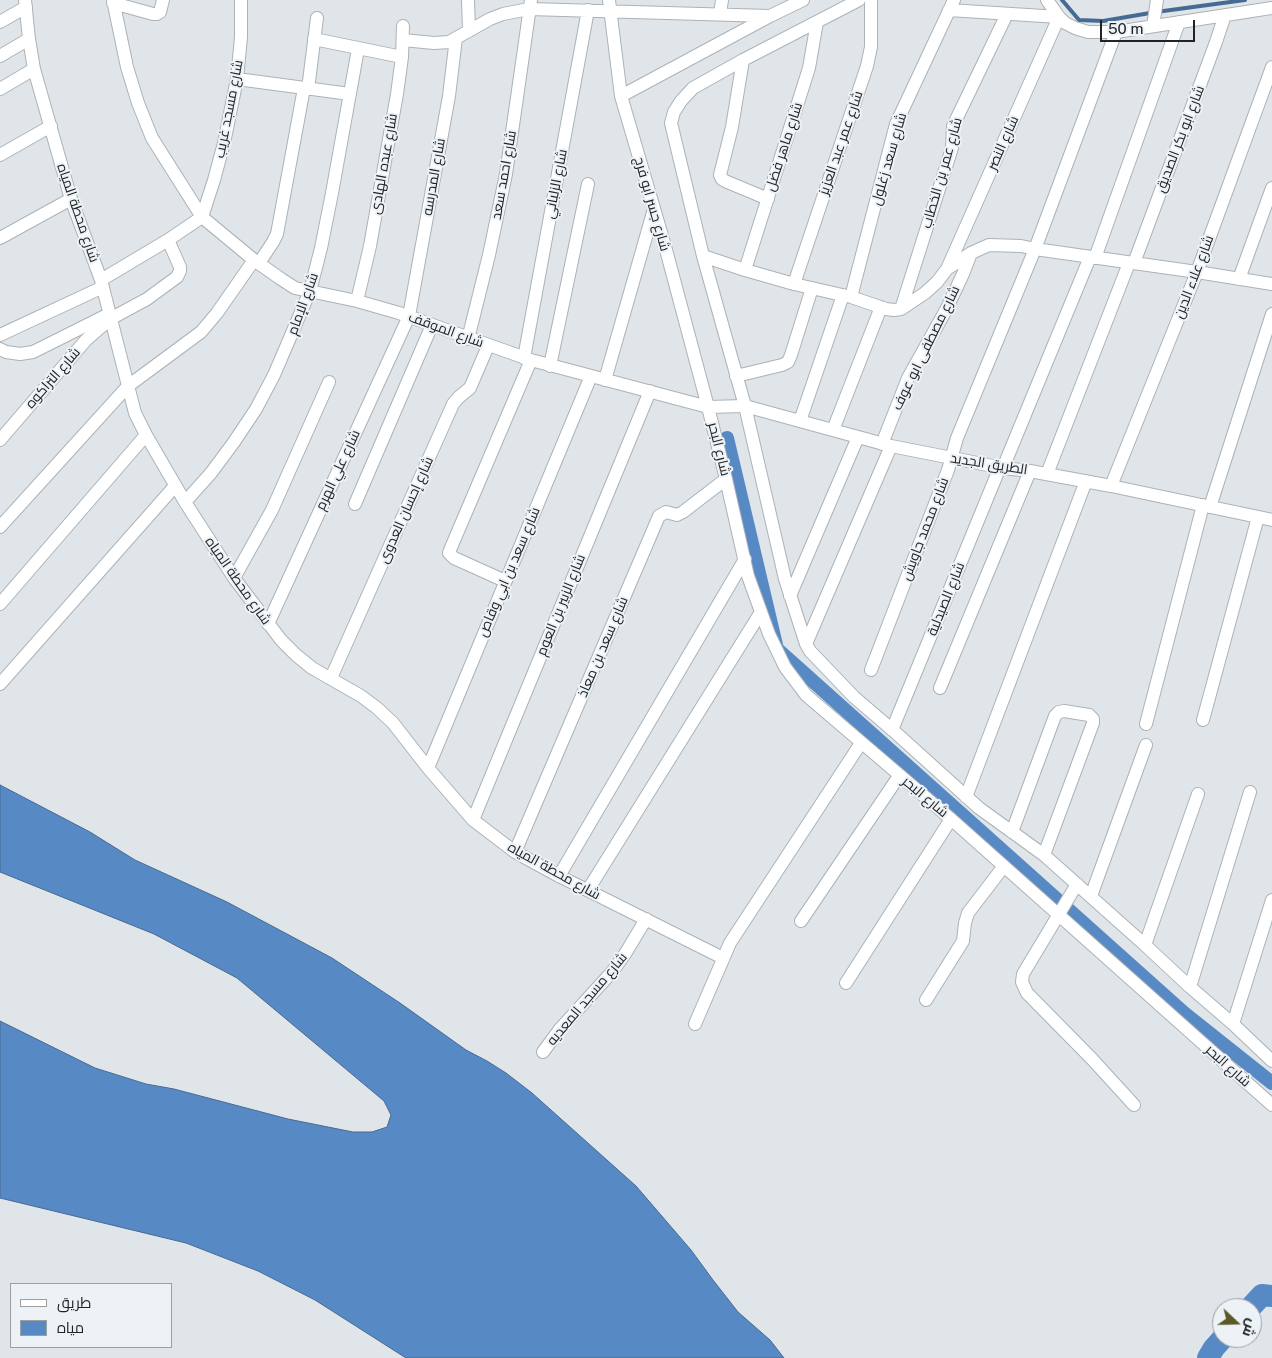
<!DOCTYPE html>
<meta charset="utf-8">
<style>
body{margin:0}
#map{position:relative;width:1272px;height:1358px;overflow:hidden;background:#dfe5e9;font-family:"Public Sans",Cairo,sans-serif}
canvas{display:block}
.legend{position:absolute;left:10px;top:1283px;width:162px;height:65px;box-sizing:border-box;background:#ecf2f6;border:1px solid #9b9fa2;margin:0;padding:6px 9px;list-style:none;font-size:15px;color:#212324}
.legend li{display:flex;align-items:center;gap:10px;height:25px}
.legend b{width:25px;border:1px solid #9b9fa2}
.north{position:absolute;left:1212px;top:1298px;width:50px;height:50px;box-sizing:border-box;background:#ecf2f6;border:1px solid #9b9fa2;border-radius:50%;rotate:111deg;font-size:14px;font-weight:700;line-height:20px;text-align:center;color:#212324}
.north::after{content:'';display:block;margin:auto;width:18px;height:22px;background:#595a27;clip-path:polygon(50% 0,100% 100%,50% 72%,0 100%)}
.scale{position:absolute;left:1100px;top:20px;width:95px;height:22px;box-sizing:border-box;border:2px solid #212324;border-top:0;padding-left:6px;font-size:15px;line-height:18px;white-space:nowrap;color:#212324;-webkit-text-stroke:4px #ecf2f6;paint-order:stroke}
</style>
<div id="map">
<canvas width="1272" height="1358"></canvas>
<ul class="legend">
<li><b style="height:6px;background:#fff"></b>طريق</li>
<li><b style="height:14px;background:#5789c4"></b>مياه</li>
</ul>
<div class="north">ش</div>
<div class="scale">50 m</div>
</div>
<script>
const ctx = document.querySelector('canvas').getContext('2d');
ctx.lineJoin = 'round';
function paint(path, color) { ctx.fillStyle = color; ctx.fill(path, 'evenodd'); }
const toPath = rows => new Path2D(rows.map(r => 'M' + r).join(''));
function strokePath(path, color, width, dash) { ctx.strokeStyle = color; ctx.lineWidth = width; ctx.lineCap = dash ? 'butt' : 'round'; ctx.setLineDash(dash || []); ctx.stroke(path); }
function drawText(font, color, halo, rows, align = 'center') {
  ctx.font = font + ' "Public Sans",Cairo,sans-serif'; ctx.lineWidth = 4; ctx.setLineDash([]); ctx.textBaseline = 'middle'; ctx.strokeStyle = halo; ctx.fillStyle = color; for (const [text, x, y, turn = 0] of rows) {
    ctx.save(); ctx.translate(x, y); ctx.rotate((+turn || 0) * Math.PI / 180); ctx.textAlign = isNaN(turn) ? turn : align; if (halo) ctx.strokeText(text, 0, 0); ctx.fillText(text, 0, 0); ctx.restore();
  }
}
const water = toPath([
 [0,785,90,832,135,860,227,902,332,958,400,1003,466,1050,487,1061,506,1073,532,1093,636,1186,691,1250,713,1280,738,1312,770,1340,784,1358,406,1358,315,1300,258,1271,186,1243,0,1198,0,1021,95,1068,146,1084,174,1089,288,1119,353,1132,372,1132,387,1127,391,1115,384,1101,237,978,154,934,0,872,0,785]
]);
paint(water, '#5789c4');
strokePath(water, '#476a94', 1);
strokePath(toPath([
 [1062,0,1079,20,1103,21,1156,12,1245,0]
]), '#476a94', 4);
strokePath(toPath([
 [727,438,777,649,1184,1013,1272,1083]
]), '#5789c4', 14);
strokePath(toPath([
 [1250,1308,1262,1295,1272,1296],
 [1208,1358,1214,1348,1223,1338]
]), '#5789c4', 22);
const minor = toPath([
 [25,0,29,39,34,69,71,199,101,280,135,413,146,435,185,502,234,578,281,640,296,655,312,668,361,696,377,708,393,723,428,768,473,820,515,852,559,876,723,958],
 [113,0,127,67,138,103,152,138,202,217,254,260,281,279,295,288,357,301,399,313,531,360,708,407,745,406,891,446,1003,468,1030,471,1111,486,1272,520],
 [468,0,469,31],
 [609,0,621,96,665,246,708,407,726,479,748,576,769,634,785,667,806,695,951,819,1272,1105],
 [859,0,743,60,693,88,681,101,674,112,671,123,703,256,745,406,785,579,806,644,810,651,854,697,896,733,979,808,1044,855,1145,945,1190,987,1233,1024,1272,1061],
 [1047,0,1059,17,1065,23,1075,28,1088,32,1116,32,1272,8],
 [113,3,153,14,157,14,160,12,163,0],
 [720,14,722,0],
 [0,22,26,7],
 [1153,26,1157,0],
 [314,39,402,57],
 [403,40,434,43,449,42,490,19,503,14,529,9,770,16],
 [0,56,29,39],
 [743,60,732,127,720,175,722,179,725,181,768,199],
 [237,79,350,94],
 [0,89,34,69],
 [308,89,317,18],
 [621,96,770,16,803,0],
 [0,155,51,126],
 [202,217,214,180,224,143,237,79,241,37,241,0],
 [0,238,71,199],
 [703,256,745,270,794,284,851,297,886,309,894,310,901,309,925,293,937,282,947,269,971,253,989,245,1021,246,1035,249,1197,272,1272,284],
 [1095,258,1179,22],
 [259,263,273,242,277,234,304,88],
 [1134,263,1216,42,1225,15],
 [947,269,1059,17,949,10],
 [745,270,809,68,817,22],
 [1239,279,1272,188],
 [101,280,168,240,202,217],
 [794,284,867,66,871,47,871,0],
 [851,297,896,124,954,0],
 [357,301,370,246,397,94,402,57,403,26],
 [901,309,952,148,953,126,1007,14],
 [0,335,103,287],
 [468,339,489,255,506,174,531,0],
 [0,349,6,352,20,354,33,352,109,314],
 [524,358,588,10],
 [550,366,588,184],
 [736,376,782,365,788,362,791,355,812,288],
 [605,380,654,209],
 [800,421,843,295],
 [833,430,881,307],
 [0,440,86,340,110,319,147,299,177,277,180,271,180,267,168,240],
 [882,444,908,378,946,310,963,274,971,253],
 [1003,468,1090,257],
 [1047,474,1129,263],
 [1111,486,1197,272,1272,67],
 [185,502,211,473,234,442,256,409,274,375,310,291,321,248,332,193,358,49],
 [355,504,432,325],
 [1210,507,1272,314],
 [0,527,128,386,201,332,217,313,254,260],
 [234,578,272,510,329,382],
 [505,581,454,558,449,553,450,550,531,360],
 [790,596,858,437],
 [0,604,146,435],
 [268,624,409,316,449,96,456,38],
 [806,644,891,446],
 [871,670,948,470,957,438,1035,249,1116,32],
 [331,678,453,404,459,397,470,388,488,346],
 [0,684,175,486],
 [940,688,1030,471],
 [1203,720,1258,517],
 [1146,724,1203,505],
 [892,730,1000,467],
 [428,768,591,376],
 [966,797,1086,481],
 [473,820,650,391],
 [1012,832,1055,716,1059,712,1064,711,1089,715,1093,719,1093,723,1044,855],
 [515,852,659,516,666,512,677,515,683,512,726,479],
 [559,876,745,559],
 [1077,884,1023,974,1022,982,1027,993,1092,1059,1134,1105],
 [588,890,761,612],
 [1091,896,1146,745],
 [801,921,899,776],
 [1145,945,1198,794],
 [846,983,951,819],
 [1190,987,1250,792],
 [926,1000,963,941,965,923,968,913,1004,866],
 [695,1024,730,943,861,743],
 [1233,1024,1272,900],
 [543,1052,560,1029,612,972,625,954,646,919]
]);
strokePath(minor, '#adb2b6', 14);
strokePath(minor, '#fff', 12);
drawText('14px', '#212324', '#ecf2f6', [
 ["شارع مسجد غريب",229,109,-79],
 ["شارع ابو بكر الصديق",1180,139,-69],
 ["شارع عمر عبد العزيز",841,143,-71],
 ["شارع النصر",1003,143,-66],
 ["شارع ماهر فضل",784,147,-72],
 ["شارع سعد زغلول",889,159,-74],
 ["شارع عبده الهادى",384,164,-80],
 ["شارع عمر بن الخطاب",942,173,-74],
 ["شارع احمد سعد",504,175,-80],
 ["شارع المدرسه",434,177,-80],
 ["شارع الزلباني",556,184,-79],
 ["شارع جسر ابو فرج",652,204,74],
 ["شارع محطة المياه",78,213,71],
 ["شارع علاء الدين",1194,277,-69],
 ["شارع الإمام",303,304,-70],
 ["شارع الموقف",446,330,20],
 ["شارع مصطفى ابو عوف",926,348,-64],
 ["شارع التراكوه",53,378,-49],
 ["شارع البحر",719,449,76],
 ["الطريق الجديد",989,464,9],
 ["شارع علي الهرم",338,470,-65],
 ["شارع إحسان العدوى",406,510,-66],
 ["شارع محمد جاويش",925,529,-69],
 ["شارع سعد بن ابي وقاص",509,572,-67],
 ["شارع محطة المياه",238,581,55],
 ["شارع الصيدلية",946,599,-68],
 ["شارع الزبير بن العوم",561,605,-68],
 ["شارع سعد بن معاذ",603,647,-67],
 ["شارع البحر",925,797,40],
 ["شارع محطة المياه",554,871,29],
 ["شارع مسجد المعديه",587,999,-50],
 ["شارع البحر",1228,1066,42]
]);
</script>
